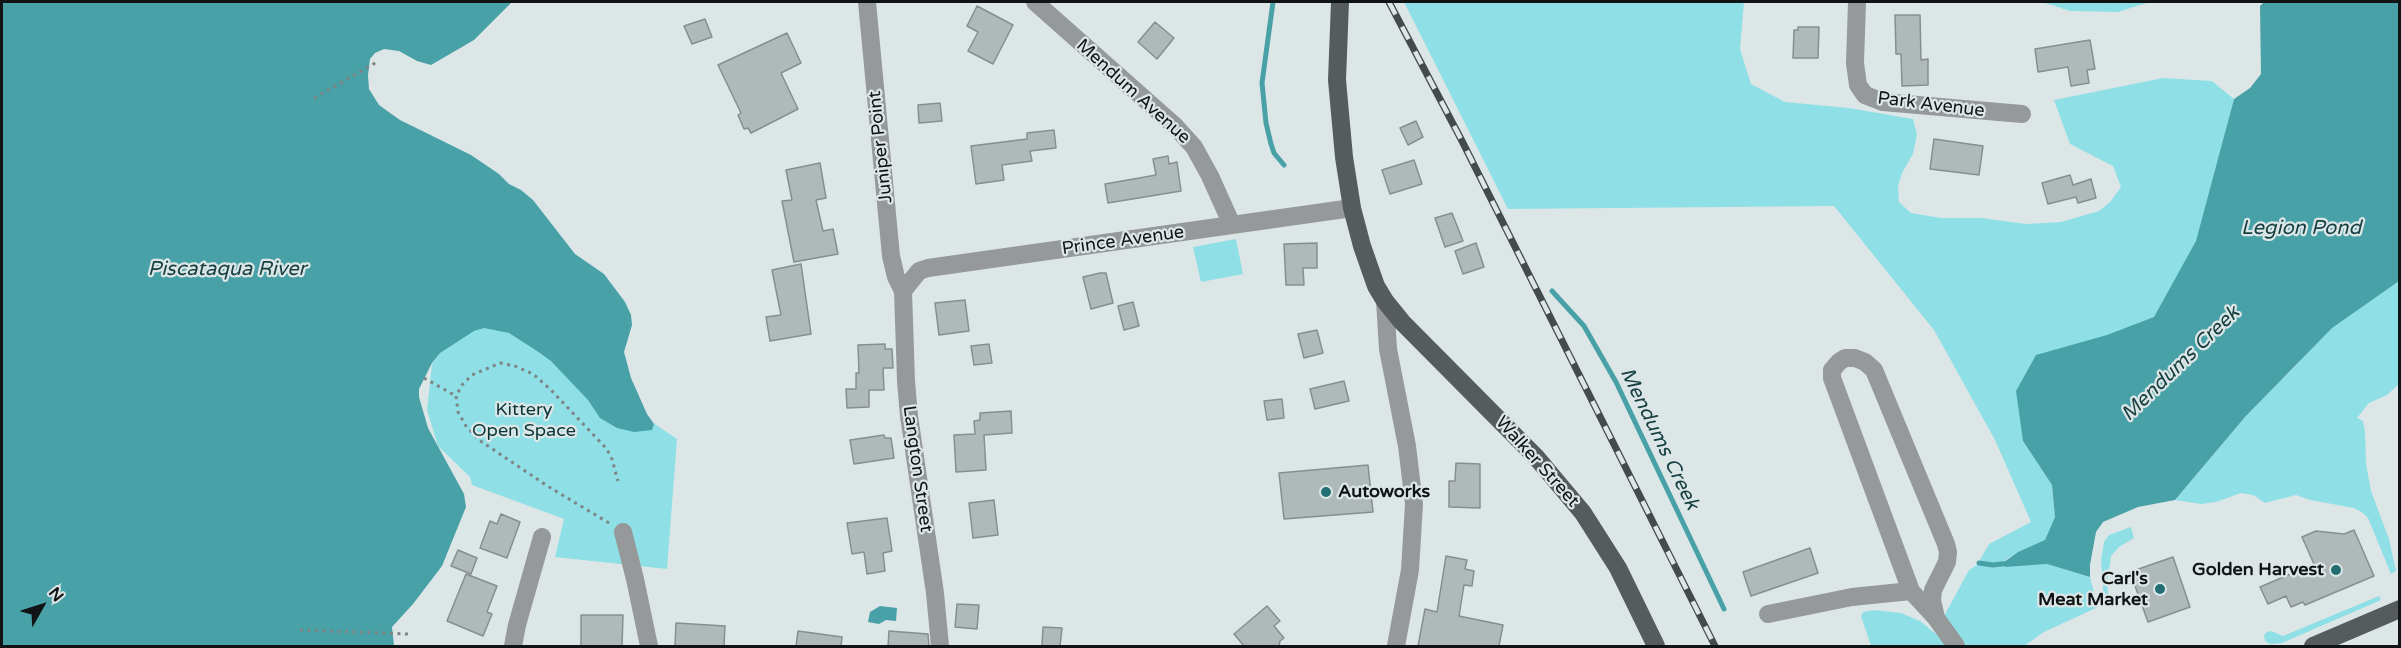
<!DOCTYPE html>
<style>
body{margin:0}
#map{position:relative;width:2401px;height:648px;overflow:hidden;background:#dde6e6;font-family:"Varela Round",sans-serif}
canvas{display:block}
.frame{position:absolute;inset:0;border:3px solid #111415;pointer-events:none}
.north{position:absolute;left:12px;top:576px;width:60px;height:60px;-webkit-text-stroke:4px #dde6e6;paint-order:stroke;rotate:51deg;font-size:16px;font-weight:700;line-height:24px;text-align:center;color:#111415}
.north::after{content:'';display:block;margin:auto;width:21px;height:27px;background:#111415;clip-path:polygon(50% 0,100% 100%,50% 72%,0 100%)}
</style>
<div id="map">
<canvas width="2401" height="648"></canvas>
<div class="frame"></div>
<div class="north">N</div>
</div>
<script>
const ctx = document.querySelector('canvas').getContext('2d');
ctx.lineJoin = 'round';
function paint(path, color) { ctx.fillStyle = color; ctx.fill(path, 'evenodd'); }
const toPath = rows => new Path2D(rows.map(r => 'M' + r).join(''));
function strokePath(path, color, width, dash) { ctx.strokeStyle = color; ctx.lineWidth = width; ctx.lineCap = dash ? 'butt' : 'round'; ctx.setLineDash(dash || []); ctx.stroke(path); }
function drawText(font, color, halo, rows, align = 'center') {
  ctx.font = font + ' "Varela Round",sans-serif'; ctx.lineWidth = 4.5; ctx.setLineDash([]); ctx.textBaseline = 'middle'; ctx.strokeStyle = halo; ctx.fillStyle = color; for (const [text, x, y, turn = 0] of rows) {
    ctx.save(); ctx.translate(x, y); ctx.rotate((+turn || 0) * Math.PI / 180); ctx.textAlign = isNaN(turn) ? turn : align; if (halo) ctx.strokeText(text, 0, 0); ctx.fillText(text, 0, 0); ctx.restore();
  }
}
paint(toPath([
 [1404,2,1744,2,1740,49,1751,84,1785,102,1849,108,1913,119,1917,134,1913,154,1902,173,1898,186,1899,202,1911,213,1941,218,1982,218,2026,224,2061,222,2099,211,2110,202,2121,187,2113,166,2070,144,2054,100,2163,78,2212,81,2234,99,2214,176,2399,2,2399,384,2387,395,2369,403,2357,418,2363,421,2365,431,2366,464,2371,491,2389,539,2396,571,2391,574,2368,518,2363,513,2354,508,2310,500,2296,495,2265,503,2253,495,2241,493,2216,502,2201,504,2175,500,2245,417,2300,361,2023,441,2052,485,2055,517,2045,541,2018,552,2004,561,2005,566,2047,564,2090,577,2098,607,2044,632,2024,646,1964,646,1944,616,1969,570,1977,565,1989,544,2031,522,1995,440,1934,330,1834,206,1508,209],
 [2042,2,2150,2,2118,12,2070,11],
 [1236,239,1243,274,1201,282,1193,247],
 [508,325,677,439,667,569,555,557,564,519,472,485,470,477,438,446,427,410,432,364,445,344,465,328],
 [2131,527,2134,538,2119,547,2111,556,2107,584,2109,600,2102,605,2104,601,2101,560,2104,542,2109,535],
 [2379,596,2381,600,2282,643,2270,644,2265,641,2264,635,2267,632,2271,631,2283,636],
 [1874,610,1901,613,1920,621,1936,634,1946,646,1871,646,1861,616,1863,612]
]), '#8fe0e6');
paint(toPath([
 [2,2,512,2,474,40,431,65,417,61,399,51,384,49,375,53,370,59,368,75,369,89,379,105,400,120,471,155,499,174,509,184,521,190,533,200,575,254,604,274,625,302,631,315,632,325,624,352,631,378,647,414,654,424,652,430,634,432,617,428,600,418,588,400,551,361,537,351,509,333,484,328,474,331,440,353,432,363,419,389,419,397,428,428,464,494,466,507,442,566,413,604,392,627,394,646,2,646],
 [2264,2,2399,2,2399,281,2332,328,2245,417,2175,500,2138,507,2103,522,2096,532,2090,565,2090,577,2047,564,2005,567,2004,562,2018,552,2045,540,2055,517,2052,485,2023,441,2016,391,2036,355,2107,335,2154,317,2196,241,2234,99,2250,88,2261,74,2260,6],
 [880,606,897,608,896,621,886,620,879,624,868,622,870,612]
]), '#48a1a7');
strokePath(toPath([
 [1273,2,1262,83,1266,123,1271,144,1274,153,1284,165],
 [1552,291,1584,326,1616,382,1724,609],
 [1979,563,1993,565,2010,563]
]), '#48a1a7', 5);
const building = toPath([
 [977,6,1013,25,993,64,968,51,978,32,967,26,977,6],
 [1895,15,1920,15,1921,60,1928,59,1928,85,1902,86,1901,54,1896,54,1895,15],
 [705,19,712,37,692,44,684,26,705,19],
 [1155,22,1174,38,1157,59,1138,42,1155,22],
 [1798,27,1819,27,1818,58,1793,58,1794,30,1798,30,1798,27],
 [787,33,801,63,781,73,798,109,751,133,748,128,744,129,738,115,741,113,718,65,787,33],
 [2090,40,2095,69,2087,70,2089,83,2071,86,2068,67,2038,72,2035,49,2090,40],
 [940,103,942,121,919,123,918,105,940,103],
 [1416,121,1423,137,1408,145,1400,128,1416,121],
 [1054,130,1056,148,1030,151,1032,161,1002,165,1004,180,976,184,971,146,1027,139,1027,133,1054,130],
 [1934,139,1983,146,1979,175,1930,169,1934,139],
 [1168,156,1169,164,1177,162,1181,191,1108,203,1105,184,1156,175,1153,159,1168,156],
 [1414,160,1422,184,1390,194,1382,170,1414,160],
 [820,163,826,198,816,200,823,231,833,229,838,254,794,262,782,201,792,200,786,170,820,163],
 [2070,175,2073,185,2091,179,2096,198,2078,203,2076,197,2048,204,2042,183,2070,175],
 [1452,213,1463,241,1445,247,1435,218,1452,213],
 [1317,243,1317,268,1303,268,1304,285,1286,285,1284,244,1317,243],
 [1476,243,1484,267,1463,274,1455,251,1476,243],
 [801,264,811,334,770,341,766,317,781,315,772,270,801,264],
 [1100,273,1106,273,1113,303,1091,309,1083,277,1100,273],
 [965,300,969,331,939,335,935,303,965,300],
 [1133,302,1139,326,1124,330,1118,306,1133,302],
 [1317,330,1323,353,1304,358,1298,334,1317,330],
 [885,344,885,349,892,349,893,368,883,368,884,390,869,390,869,407,847,408,846,389,856,389,856,373,859,373,858,345,885,344],
 [989,344,992,363,974,365,971,346,989,344],
 [1344,381,1349,401,1315,409,1310,389,1344,381],
 [1282,399,1284,418,1267,420,1264,401,1282,399],
 [1011,411,1012,433,984,435,986,470,956,472,954,435,975,434,974,421,980,420,980,413,1011,411],
 [884,435,885,438,891,438,894,458,854,464,850,440,884,435],
 [1456,463,1480,464,1480,508,1449,507,1449,481,1455,481,1456,463],
 [1368,465,1373,512,1284,519,1279,473,1368,465],
 [994,500,998,535,973,538,969,503,994,500],
 [501,514,520,522,507,558,480,548,490,521,497,524,501,514],
 [887,518,892,551,883,553,885,571,867,574,864,552,852,554,847,523,887,518],
 [2354,530,2374,576,2305,605,2303,602,2291,607,2286,596,2268,604,2260,587,2314,564,2302,537,2316,531,2344,534,2354,530],
 [1810,548,1818,573,1751,596,1743,572,1810,548],
 [458,550,477,558,471,574,451,566,458,550],
 [1446,556,1467,560,1465,569,1474,571,1472,586,1464,585,1459,616,1503,625,1499,646,1418,646,1425,609,1437,612,1446,556],
 [2173,557,2190,607,2148,622,2130,572,2173,557],
 [466,574,497,586,487,612,492,614,483,636,447,621,466,574],
 [957,604,979,605,977,629,955,627,957,604],
 [1267,606,1280,621,1274,626,1284,638,1280,641,1279,646,1244,646,1234,634,1267,606],
 [581,615,623,615,622,646,581,646,581,615],
 [676,623,725,626,724,646,675,646,676,623],
 [1043,627,1062,628,1060,646,1042,646,1043,627],
 [798,631,842,637,841,646,796,646,798,631],
 [889,631,928,634,929,646,888,646,889,631]
]);
paint(building, '#b0b9b9');
strokePath(building, '#868e8f', 1.5);
strokePath(toPath([
 [314,98,377,62],
 [424,378,456,396],
 [609,523,549,487,479,440,466,426,458,412,456,396,462,385,472,375,500,363,515,366,533,374,551,390,604,446,611,456,618,481],
 [300,630,408,634]
]), '#7d8484', 3, [3, 4.5]);
strokePath(toPath([
 [867,2,891,256,896,277,903,291,906,381,909,416,935,593,940,646],
 [1035,2,1175,126,1194,147,1210,176,1232,225],
 [1857,2,1855,63,1858,85,1865,95,1883,102,2022,114],
 [903,291,919,271,928,268,1352,208],
 [1385,301,1388,349,1407,446,1414,504,1410,570,1396,646],
 [623,532,635,579,649,646],
 [1768,614,1852,597,1911,591],
 [1936,618,1932,600,1933,590,1947,562,1948,552,1946,544,1874,370,1865,362,1855,358,1845,358,1839,362,1832,370,1832,378,1911,591,1936,618,1956,646],
 [513,646,517,625,542,537]
]), '#969999', 18);
strokePath(toPath([
 [1340,2,1337,80,1344,157,1352,208,1362,246,1376,286,1385,301,1402,322,1536,457,1583,513,1618,568,1656,646],
 [2313,646,2400,609]
]), '#565c5d', 18);
const rail = toPath([
 [1389,2,1462,141,1715,646]
]);
strokePath(rail, '#454a4a', 7);
strokePath(rail, '#dde6e6', 4.5, [14]);
for (const [x, y, r, color] of [
 [1326,492,6,"#226e72"],
 [2336,570,6,"#226e72"],
 [2160,589,6,"#226e72"]
]) { const dot = new Path2D(); dot.arc(x, y, r, 0, 2 * Math.PI); ctx.fillStyle = color; ctx.fill(dot); strokePath(dot, '#dde6e6', 2); }
drawText('18px', '#111415', '#dde6e6', [
 ["Mendum Avenue",1133,92,42],
 ["Park Avenue",1931,105,7],
 ["Juniper Point",881,147,-96],
 ["Prince Avenue",1123,241,-8],
 ["Walker Street",1537,462,48],
 ["Langton Street",917,469,82]
]);
drawText('18px', '#093537', '#dde6e6', [
 ["Kittery",524,410],
 ["Open Space",524,431]
]);
drawText('bold 18px', '#111415', '#dde6e6', [
 ["Autoworks",1338,492,"left"],
 ["Golden Harvest",2324,570],
 ["Carl's",2148,579],
 ["Meat Market",2148,600]
], 'right');
drawText('italic 20px', '#174043', '#dde6e6', [
 ["Legion Pond",2301,229],
 ["Piscataqua River",227,270],
 ["Mendums Creek",2181,364,-44],
 ["Mendums Creek",1659,439,64]
]);
</script>
